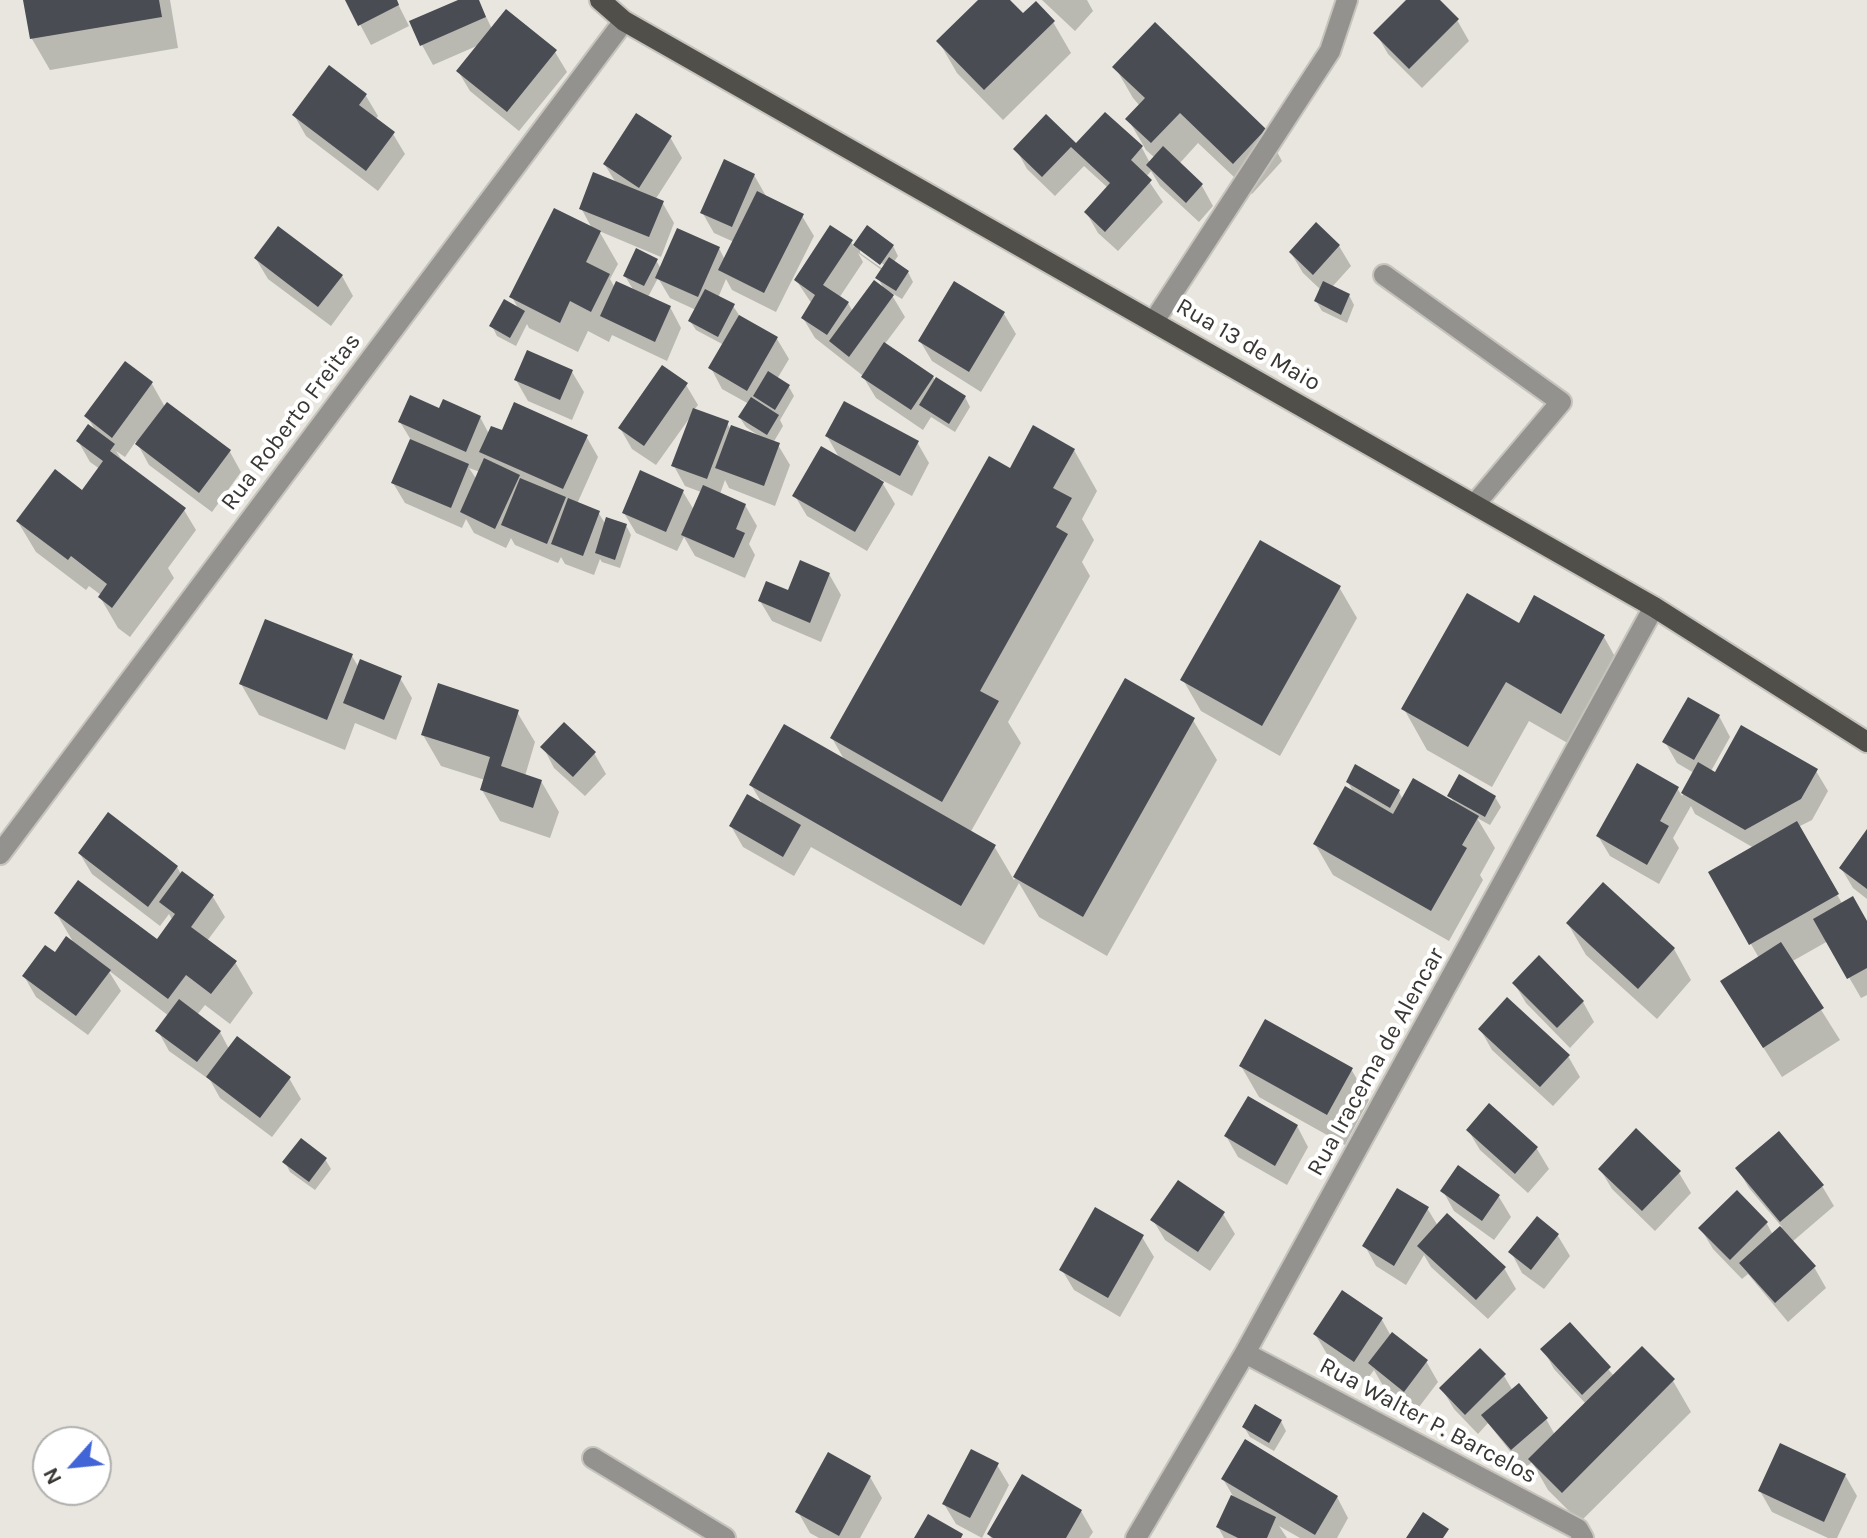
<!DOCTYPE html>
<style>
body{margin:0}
#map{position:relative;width:1867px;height:1538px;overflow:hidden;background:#e8e6de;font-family:Karla,sans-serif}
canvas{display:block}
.north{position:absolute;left:32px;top:1426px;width:80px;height:80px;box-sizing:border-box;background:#fff;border:2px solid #afafae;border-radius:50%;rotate:243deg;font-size:22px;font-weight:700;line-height:32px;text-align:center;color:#383734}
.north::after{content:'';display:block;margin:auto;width:28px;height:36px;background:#4164d6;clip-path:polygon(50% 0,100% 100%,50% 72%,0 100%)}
</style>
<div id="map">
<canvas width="1867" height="1538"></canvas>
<div class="north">N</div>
</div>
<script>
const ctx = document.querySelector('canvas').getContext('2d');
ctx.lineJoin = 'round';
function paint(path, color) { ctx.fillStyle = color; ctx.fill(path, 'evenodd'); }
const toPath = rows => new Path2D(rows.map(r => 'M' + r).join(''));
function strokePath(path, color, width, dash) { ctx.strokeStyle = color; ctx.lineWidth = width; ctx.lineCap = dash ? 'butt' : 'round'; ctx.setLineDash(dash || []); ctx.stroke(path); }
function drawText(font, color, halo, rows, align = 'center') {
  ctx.font = font + ' Karla,sans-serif'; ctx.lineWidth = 8; ctx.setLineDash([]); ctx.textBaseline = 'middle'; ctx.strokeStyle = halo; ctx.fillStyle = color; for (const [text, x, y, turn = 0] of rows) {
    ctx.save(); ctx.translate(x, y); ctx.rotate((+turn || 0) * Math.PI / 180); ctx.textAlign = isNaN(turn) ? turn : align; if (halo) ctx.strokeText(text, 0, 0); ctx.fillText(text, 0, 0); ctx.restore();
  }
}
paint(toPath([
 [25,0,170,0,178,48,50,70,32,39],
 [347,0,396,0,409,26,371,45],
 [463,0,478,0,492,29,555,52,567,72,519,131,470,91,458,71,479,45,433,65,422,45],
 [981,0,1008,0,1023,16,1053,22,1071,53,1003,120,957,73,939,42],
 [1042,0,1087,0,1093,11,1075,31],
 [1409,0,1437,0,1457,20,1469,41,1422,88,1388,54,1376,33],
 [1115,67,1265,130,1282,161,1252,194,1198,143,1179,164,1202,186,1213,206,1199,222,1160,186,1151,171,1146,177,1163,202,1118,251,1098,233,1086,212,1108,188,1084,166,1055,196,1027,169,1016,149,1076,146,1105,114,1142,148,1150,163,1155,158,1146,150,1128,119,1140,106,1133,98],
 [329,68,366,96,378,116,375,120,393,134,405,154,378,191,306,136,294,115],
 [670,137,682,158,655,200,662,202,674,223,661,257,599,231,618,264,610,279,615,288,634,291,625,276,656,260,661,269,719,248,725,260,734,242,714,233,702,212,754,175,766,196,802,216,814,236,776,312,732,290,726,279,718,298,733,306,739,315,777,339,789,359,777,379,789,387,794,396,780,420,783,426,773,443,778,445,790,465,775,506,729,488,725,480,720,494,745,505,757,526,749,544,755,555,745,578,695,556,684,537,677,551,636,533,624,513,683,492,694,510,701,492,685,486,674,466,691,416,656,465,632,449,620,428,686,385,698,405,694,410,727,423,731,430,759,436,746,427,740,418,749,404,722,389,711,368,724,345,696,330,690,321,696,310,670,298,658,278,648,297,670,307,681,328,667,361,612,335,609,342,588,331,578,352,529,328,527,324,516,346,497,336,492,326,519,310,512,297,593,230,581,208,616,183,605,165],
 [868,228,893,246,898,256,893,263,908,272,913,282,902,299,890,292,905,317,884,345,933,377,936,382,965,397,970,407,955,432,931,417,923,430,876,398,862,375,815,338,803,318,812,304,796,280,851,242,854,247],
 [860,248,890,269,887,272,860,253],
 [858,253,883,271,878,278,885,291,853,312,848,303,839,298,863,262],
 [1339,246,1351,266,1332,287,1349,295,1354,305,1347,323,1322,311,1316,301,1321,290,1303,273,1291,253],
 [256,259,342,276,353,296,331,326,268,279],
 [1004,314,1016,334,981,392,932,361,920,341],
 [126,364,152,384,165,407,230,452,241,472,212,512,149,465,136,441,125,457,116,451,125,465,184,510,196,530,168,568,174,578,130,637,118,628,100,597,101,595,89,586,86,590,36,552,18,522,82,492,100,469,90,462,78,441,96,432,87,416],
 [572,372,584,392,572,420,528,401,516,380],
 [440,411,480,417,489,434,586,436,598,457,577,504,598,512,606,525,626,525,631,535,620,568,602,562,600,559,594,575,565,564,561,557,558,563,515,545,511,538,506,548,474,533,466,519,462,528,405,503,393,483,411,440,400,422],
 [469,468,480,472,477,480],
 [827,436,917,442,929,463,912,496,880,479,895,504,867,551,807,516,795,496,840,459],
 [1074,450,1097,491,1082,519,1094,540,1082,562,1090,576,1008,722,1021,743,970,833,994,846,1014,880,1125,681,1193,720,1217,760,1107,956,1039,917,1019,883,984,945,811,847,794,876,743,847,731,826,763,805,751,785,845,761,832,738,1010,471],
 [829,574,841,595,821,642,772,621,760,601,789,592],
 [1339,587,1357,618,1280,756,1201,711,1183,680],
 [1535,598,1604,637,1627,678,1585,753,1529,721,1492,787,1427,750,1404,709,1519,626],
 [352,656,359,668,400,678,412,698,396,740,355,723,345,750,259,715,241,684],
 [517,712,535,742,525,776,541,781,559,812,550,838,500,821,482,790,485,780,441,766,423,735],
 [1719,716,1730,737,1711,771,1716,774,1816,771,1828,791,1812,820,1798,827,1843,905,1867,924,1867,995,1861,998,1828,941,1791,962,1840,1040,1782,1077,1722,982,1759,958,1710,873,1754,848,1695,814,1691,806,1673,838,1679,848,1659,884,1610,856,1598,836,1677,788,1682,796,1694,773,1677,763,1665,742],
 [543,747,594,753,606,774,585,796,554,768],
 [1348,782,1399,792,1403,800,1455,804,1450,796,1495,797,1501,807,1490,825,1477,818,1495,848,1480,875,1483,880,1449,941,1333,875,1315,844,1354,794],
 [1867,832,1867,899,1853,888,1841,868],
 [80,854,177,867,182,876,213,897,225,917,207,941,235,962,253,993,230,1024,205,1005,197,1015,220,1032,229,1049,289,1078,301,1099,272,1137,220,1098,210,1080,169,1051,158,1031,169,1016,108,970,121,991,88,1035,36,997,24,976,75,945,56,913,157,942,173,921,169,914,160,926,92,874],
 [1568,924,1674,949,1691,980,1657,1019,1586,955],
 [1514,983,1583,1002,1594,1022,1570,1048,1526,1003],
 [1480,1029,1568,1056,1580,1077,1553,1106,1492,1050],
 [1241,1066,1351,1069,1369,1100,1345,1145,1259,1097],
 [1489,1106,1537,1149,1549,1169,1528,1193,1480,1150,1468,1130],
 [1297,1126,1308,1147,1287,1185,1238,1157,1226,1136],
 [325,1159,331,1169,315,1190,290,1172,285,1162],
 [1737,1168,1822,1186,1834,1206,1792,1242,1814,1267,1826,1288,1788,1322,1748,1274,1742,1279,1713,1249,1701,1229,1737,1193,1767,1224,1773,1235,1782,1227,1749,1188],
 [1600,1169,1679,1173,1691,1193,1655,1231,1612,1189],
 [1443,1191,1499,1197,1511,1217,1494,1240,1454,1211],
 [1427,1208,1438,1226,1504,1268,1516,1289,1488,1319,1431,1267,1424,1255,1406,1285,1376,1266,1365,1246],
 [1223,1214,1235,1234,1210,1271,1165,1240,1153,1220],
 [1537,1219,1558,1236,1570,1256,1544,1289,1522,1273,1511,1252],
 [1142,1237,1154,1257,1120,1317,1074,1290,1062,1270],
 [1342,1293,1382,1320,1391,1336,1426,1361,1438,1382,1416,1411,1382,1384,1374,1370,1366,1381,1327,1354,1315,1334],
 [1570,1325,1614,1376,1673,1381,1691,1412,1580,1522,1548,1490,1532,1462,1524,1469,1488,1423,1478,1434,1454,1409,1442,1389,1504,1376,1513,1391,1546,1419,1555,1435,1586,1404,1554,1369,1543,1349],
 [1281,1421,1286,1431,1274,1451,1250,1437,1244,1427],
 [997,1465,1009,1485,982,1538,956,1524,944,1504],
 [1845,1475,1857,1496,1837,1538,1828,1538,1772,1512,1760,1491],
 [870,1477,882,1498,860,1538,819,1538,810,1533,798,1512],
 [1223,1479,1337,1497,1348,1518,1337,1538,1300,1538,1279,1526,1287,1538,1224,1538,1218,1527,1233,1496],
 [1081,1511,1093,1532,1089,1538,991,1538,989,1534]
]), '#0003');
paint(toPath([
 [23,0,159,0,162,17,30,39],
 [345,0,397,0,399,5,358,26],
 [458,0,479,0,486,17,420,46,409,21],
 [978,0,1010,0,1023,13,1036,1,1055,21,984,90,936,41],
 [1406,0,1440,0,1459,19,1409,69,1373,33],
 [506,9,557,50,507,112,456,71],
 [1155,22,1266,129,1233,164,1180,113,1151,143,1125,119,1145,98,1112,67],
 [329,65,367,94,359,105,395,132,366,171,292,115],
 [1105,112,1143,146,1131,160,1152,180,1105,232,1084,212,1110,183,1071,147,1042,177,1013,149,1046,114,1076,143],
 [636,113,672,136,639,188,603,164],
 [1163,146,1203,184,1186,203,1146,165],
 [724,159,755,174,732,227,700,213],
 [593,172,664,201,649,237,579,209],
 [757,191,804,214,764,293,718,270],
 [554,208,601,231,586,262,610,274,591,312,570,301,560,323,509,297],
 [1316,222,1340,245,1313,275,1289,252],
 [830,225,853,240,823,285,849,302,827,335,801,318,815,295,794,280],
 [867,225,894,245,880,265,853,245],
 [278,226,343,275,318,307,254,258],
 [677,228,720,247,698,297,655,278],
 [636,248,658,259,644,286,623,276],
 [889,257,909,271,896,291,875,278],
 [874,280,894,295,849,357,829,341],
 [616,281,671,306,655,342,600,316],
 [954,281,1005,312,969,372,918,341],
 [1323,281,1350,294,1341,315,1314,301],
 [705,289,735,304,718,337,688,321],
 [504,299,525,311,510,338,489,326],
 [739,315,778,337,747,391,708,368],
 [884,342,934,376,911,410,861,377],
 [527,350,573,370,560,400,514,380],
 [125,361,153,382,112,438,84,416],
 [662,365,688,383,644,446,618,428],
 [768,371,790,385,775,410,753,396],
 [936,377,966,396,949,424,919,405],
 [410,395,439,408,443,399,481,416,466,452,398,422],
 [751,397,779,415,767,435,738,417],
 [844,401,919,441,900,476,825,436],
 [167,402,231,450,199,493,135,444],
 [514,402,588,435,563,489,479,452,491,426,502,430],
 [693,408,729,421,707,479,671,466],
 [88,424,115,444,110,451,186,508,112,608,98,597,107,584,71,556,68,560,16,521,55,469,82,490,103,461,76,441],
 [731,425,780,443,764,486,715,468],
 [1033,425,1075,449,1053,488,1072,498,1056,527,1068,534,980,691,999,701,942,802,830,738,989,456,1010,468],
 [410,439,469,464,451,508,391,483],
 [821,446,884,482,855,532,792,496],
 [484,458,520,475,495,529,460,512],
 [640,470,684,490,666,532,622,513],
 [520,478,566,497,547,544,501,525],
 [703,485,746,504,736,529,745,533,734,558,681,535],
 [568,498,600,511,583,556,551,544],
 [606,517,627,524,615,560,595,553],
 [1260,540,1341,586,1262,726,1180,680],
 [800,560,830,573,810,623,758,601,766,581,788,590],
 [1467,593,1519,623,1534,595,1605,635,1561,714,1506,682,1468,747,1401,709],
 [265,619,353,654,327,720,239,684],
 [360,659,402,676,384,720,343,703],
 [1125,678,1195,718,1083,917,1013,877],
 [438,683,519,710,501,766,542,780,533,808,480,790,490,757,421,735],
 [1688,697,1720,715,1694,760,1662,742],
 [564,722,596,752,573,777,540,747],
 [784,724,996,845,961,906,749,785],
 [1741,725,1818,769,1801,799,1745,830,1681,793,1698,762,1715,772],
 [1637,763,1679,787,1660,821,1669,826,1647,865,1596,836],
 [1355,764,1400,790,1390,808,1346,782],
 [1459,774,1496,796,1485,817,1447,796],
 [1413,778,1479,816,1462,845,1467,848,1431,911,1313,844,1345,786,1393,814],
 [747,794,801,825,783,857,729,826],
 [108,812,178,866,148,907,78,853],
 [1797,821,1839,894,1749,945,1708,872],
 [1867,829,1867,889,1839,868],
 [182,871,214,895,191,927,237,961,211,994,186,975,168,999,54,913,78,880,157,939,175,914,159,902],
 [1603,882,1675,948,1638,989,1566,923],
 [1853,896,1867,921,1867,968,1847,979,1813,919],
 [66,936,111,970,76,1016,22,976,45,945,55,952],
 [1781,942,1824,1008,1763,1048,1720,981],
 [1539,955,1584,1001,1557,1028,1512,983],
 [1507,997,1570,1055,1540,1087,1478,1029],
 [179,999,221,1031,197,1062,155,1031],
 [1265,1019,1353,1068,1327,1115,1239,1066],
 [237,1036,291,1077,260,1118,206,1077],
 [1248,1096,1298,1125,1275,1166,1224,1136],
 [1489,1103,1538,1147,1515,1174,1466,1130],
 [1636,1128,1681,1171,1642,1211,1598,1169],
 [1779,1131,1824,1185,1780,1222,1735,1168],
 [301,1138,327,1158,309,1182,282,1162],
 [1458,1165,1500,1195,1482,1221,1440,1191],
 [1178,1180,1225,1212,1198,1252,1150,1220],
 [1397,1188,1429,1207,1394,1266,1362,1246],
 [1737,1190,1768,1222,1730,1260,1698,1228],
 [1095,1207,1144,1235,1108,1298,1059,1270],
 [1447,1213,1506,1267,1476,1300,1417,1246],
 [1537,1216,1559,1234,1531,1270,1508,1252],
 [1780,1226,1816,1266,1775,1303,1739,1263],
 [1342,1290,1383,1318,1354,1362,1313,1334],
 [1570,1322,1611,1367,1582,1395,1540,1349],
 [1392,1332,1428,1360,1404,1392,1368,1363],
 [1642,1346,1675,1379,1562,1493,1528,1459],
 [1480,1348,1506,1374,1465,1415,1439,1388],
 [1519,1383,1548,1418,1511,1450,1481,1415],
 [1255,1404,1282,1420,1269,1443,1242,1427],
 [1245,1439,1338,1496,1315,1535,1221,1479],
 [1780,1443,1846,1474,1824,1522,1758,1491],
 [971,1449,999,1463,970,1518,942,1504],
 [828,1452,871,1476,839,1536,795,1512],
 [1022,1474,1082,1510,1066,1538,993,1538,987,1534],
 [1231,1495,1276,1517,1267,1538,1238,1538,1216,1527],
 [1423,1512,1449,1529,1443,1538,1406,1538],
 [928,1514,963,1534,961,1538,914,1538]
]), '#494c52');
const minor = toPath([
 [1384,275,1561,402,1475,504],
 [1154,321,1330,51,1347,0],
 [0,854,624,21],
 [1245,1353,1578,1529,1583,1538],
 [593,1458,725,1538],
 [1136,1538,1245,1353,1654,607]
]);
const major = toPath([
 [600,0,624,21,1654,607,1867,742]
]);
strokePath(minor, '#c5c3bc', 24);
strokePath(major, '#c5c3bc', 24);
strokePath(minor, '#93928f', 20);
strokePath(major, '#514f49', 20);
drawText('24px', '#383734', '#fff', [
 ["Rua 13 de Maio",1248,345,30],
 ["Rua Roberto Freitas",291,422,-53],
 ["Rua Iracema de Alencar",1376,1062,-61],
 ["Rua Walter P. Barcelos",1428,1421,28]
]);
</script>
